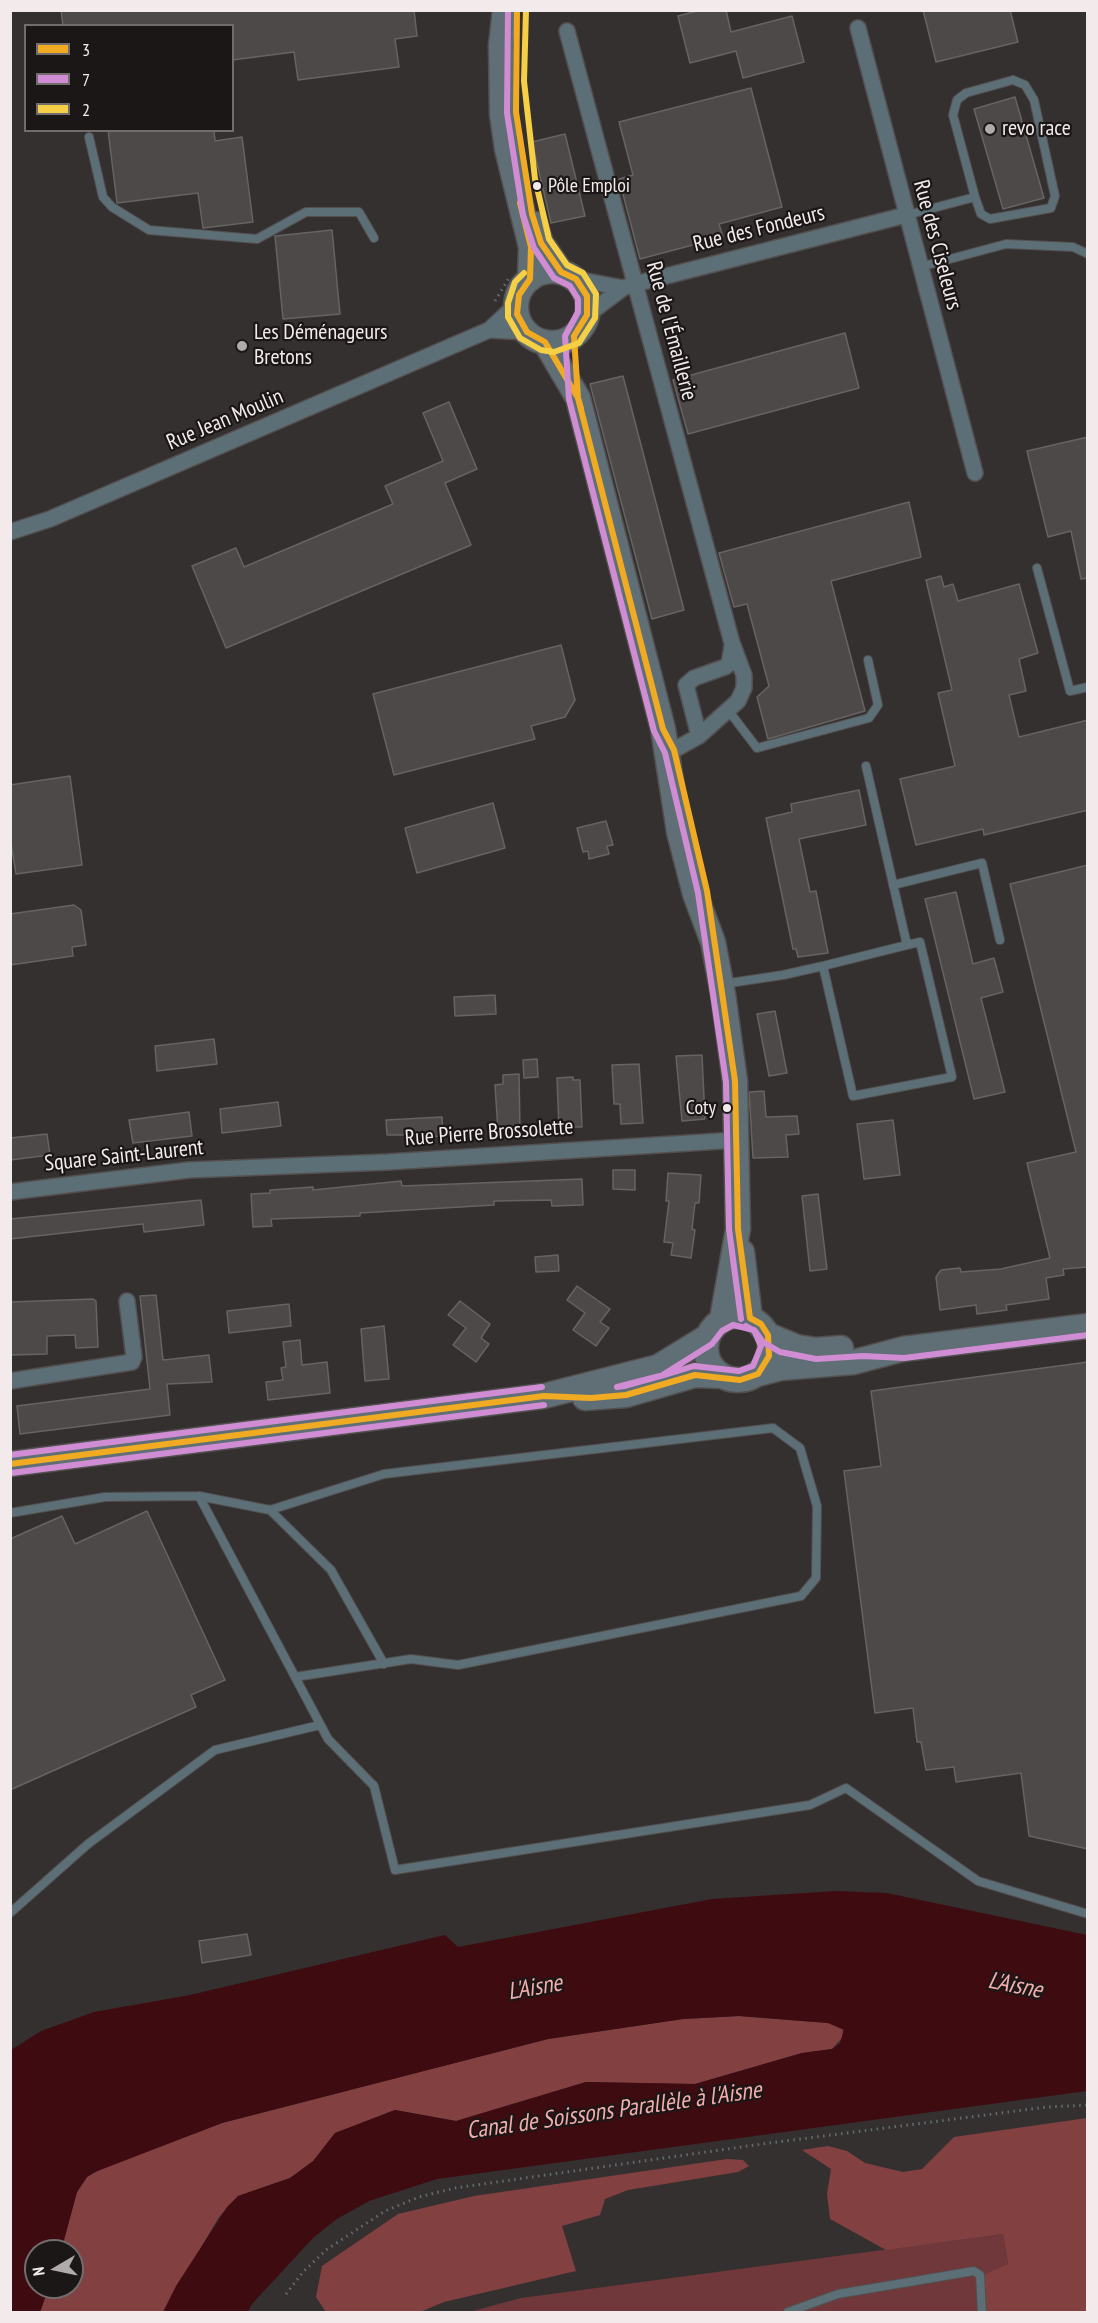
<!DOCTYPE html>
<meta charset="utf-8">
<style>
body{margin:0}
#map{position:relative;width:1098px;height:2323px;overflow:hidden;background:#353030;font-family:"PT Sans Narrow",sans-serif}
canvas{display:block}
.frame{position:absolute;inset:0;border:12px solid #f3ebeb;pointer-events:none}
.legend{position:absolute;left:24px;top:24px;width:210px;height:108px;box-sizing:border-box;background:#1c1717;border:2px solid #726c6c;margin:0;padding:8px 10px;list-style:none;font-size:18px;color:#f3ebeb}
.legend li{display:flex;align-items:center;gap:12px;height:30px}
.legend b{width:30px;border:2px solid #726c6c}
.north{position:absolute;left:24px;top:2239px;width:60px;height:60px;box-sizing:border-box;background:#1c1717;border:2px solid #726c6c;border-radius:50%;rotate:261deg;font-size:16px;font-weight:700;line-height:24px;text-align:center;color:#f3ebeb}
.north::after{content:'';display:block;margin:auto;width:21px;height:27px;background:#b0aaaa;clip-path:polygon(50% 0,100% 100%,50% 72%,0 100%)}
</style>
<div id="map">
<canvas width="1098" height="2323"></canvas>
<div class="frame"></div>
<ul class="legend">
<li><b style="height:8px;background:#f1ab22"></b>3</li>
<li><b style="height:8px;background:#d18dd3"></b>7</li>
<li><b style="height:8px;background:#f5cf46"></b>2</li>
</ul>
<div class="north">N</div>
</div>
<script>
const ctx = document.querySelector('canvas').getContext('2d');
ctx.lineJoin = 'round';
function paint(path, color) { ctx.fillStyle = color; ctx.fill(path, 'evenodd'); }
const toPath = rows => new Path2D(rows.map(r => 'M' + r).join(''));
function strokePath(path, color, width, dash) { ctx.strokeStyle = color; ctx.lineWidth = width; ctx.lineCap = dash ? 'butt' : 'round'; ctx.setLineDash(dash || []); ctx.stroke(path); }
function drawText(font, color, halo, rows, align = 'center') {
  ctx.font = font + ' "PT Sans Narrow",sans-serif'; ctx.lineWidth = 4.5; ctx.setLineDash([]); ctx.textBaseline = 'middle'; ctx.strokeStyle = halo; ctx.fillStyle = color; for (const [text, x, y, turn = 0] of rows) {
    ctx.save(); ctx.translate(x, y); ctx.rotate((+turn || 0) * Math.PI / 180); ctx.textAlign = isNaN(turn) ? turn : align; if (halo) ctx.strokeText(text, 0, 0); ctx.fillText(text, 0, 0); ctx.restore();
  }
}
paint(toPath([
 [1003,2234,1016,2312,469,2312,521,2298]
]), '#70383a');
paint(toPath([
 [739,2016,828,2023,843,2028,842,2038,832,2049,802,2053,695,2084,586,2082,456,2121,395,2110,335,2133,313,2162,290,2178,238,2196,219,2217,163,2312,40,2312,49,2287,72,2287,72,2251,61,2251,77,2192,87,2177,103,2168,222,2123,548,2039,683,2019],
 [1087,2118,1087,2312,987,2312,978,2289,984,2275,1008,2264,1003,2234,886,2250,830,2219,827,2194,831,2169,802,2150,828,2146,847,2151,865,2163,903,2172,922,2169,954,2137],
 [727,2159,743,2160,749,2166,738,2172,628,2190,605,2199,600,2215,562,2226,576,2271,444,2302,420,2312,326,2312,316,2297,322,2266,398,2214,474,2196]
]), '#834041');
paint(toPath([
 [836,1891,887,1893,1087,1935,1087,2091,437,2179,369,2201,337,2219,314,2237,252,2304,248,2312,163,2312,176,2286,227,2207,238,2196,290,2178,313,2161,335,2133,395,2110,456,2121,586,2082,695,2084,802,2053,832,2049,840,2043,844,2030,828,2023,739,2016,683,2019,548,2039,222,2123,95,2172,87,2177,77,2192,61,2251,36,2251,36,2287,49,2287,40,2312,11,2312,11,2050,41,2031,94,2012,190,1995,445,1935,458,1947,712,1899]
]), '#3e0b11');
const building = toPath([
 [61,10,414,10,417,36,395,39,399,67,298,80,294,52,232,60,232,26,63,26,61,10],
 [701,10,726,10,731,32,792,16,804,62,743,78,736,51,690,63,678,16,701,10],
 [923,10,1010,10,1018,42,936,62,923,10],
 [751,88,782,207,719,224,723,237,640,259,619,179,633,175,619,122,751,88],
 [1015,97,1044,198,1003,209,974,109,1015,97],
 [108,130,214,130,215,141,242,137,253,222,203,228,198,193,117,203,108,130],
 [565,134,585,216,551,223,532,142,565,134],
 [332,230,340,314,283,319,275,236,332,230],
 [845,333,859,388,688,434,673,380,845,333],
 [623,376,684,610,652,619,590,384,623,376],
 [449,402,477,469,445,483,471,545,226,648,192,566,236,548,244,567,393,504,385,486,443,461,423,413,449,402],
 [1088,437,1088,578,1081,579,1071,531,1048,537,1027,451,1088,437],
 [909,502,921,557,831,581,865,711,768,739,757,697,769,686,747,604,734,607,719,553,909,502],
 [941,576,944,587,953,584,958,601,1019,584,1038,653,1019,659,1026,691,1009,695,1019,737,1088,720,1088,810,984,835,983,829,916,845,900,779,955,766,938,693,952,690,926,580,941,576],
 [561,645,575,700,565,717,531,726,535,739,394,775,373,694,561,645],
 [70,776,82,865,16,874,10,837,10,785,70,776],
 [859,790,866,825,799,839,810,892,816,891,828,953,798,957,796,949,793,949,766,818,792,812,791,804,859,790],
 [493,803,505,848,417,873,405,828,493,803],
 [606,821,613,845,607,846,609,854,589,859,588,851,583,852,577,828,606,821],
 [1088,865,1088,1267,1063,1269,1064,1275,1046,1278,1049,1299,1006,1305,1007,1310,977,1314,976,1305,940,1310,936,1277,941,1270,960,1268,961,1272,1001,1269,1050,1258,1027,1163,1076,1152,1010,884,1088,865],
 [956,892,973,964,994,958,1003,992,981,998,1005,1092,974,1099,925,899,956,892],
 [74,905,81,910,86,945,72,947,73,956,10,965,10,914,74,905],
 [495,995,496,1014,455,1016,454,997,495,995],
 [775,1011,787,1073,769,1076,757,1014,775,1011],
 [214,1039,217,1064,157,1071,155,1046,214,1039],
 [702,1055,705,1119,682,1121,676,1056,702,1055],
 [537,1059,538,1077,524,1078,523,1060,537,1059],
 [639,1064,643,1123,621,1124,620,1104,614,1104,612,1065,639,1064],
 [519,1074,520,1130,498,1131,495,1085,503,1084,503,1075,519,1074],
 [573,1077,573,1080,580,1080,582,1127,559,1127,557,1078,573,1077],
 [764,1091,766,1117,797,1116,799,1134,786,1135,788,1157,753,1158,749,1092,764,1091],
 [278,1102,281,1126,222,1133,220,1109,278,1102],
 [189,1112,192,1136,133,1143,129,1120,189,1112],
 [442,1117,443,1136,408,1138,407,1135,387,1135,386,1120,442,1117],
 [893,1120,900,1175,864,1179,857,1124,893,1120],
 [47,1134,50,1155,10,1160,10,1138,47,1134],
 [613,1170,635,1170,635,1190,613,1189,613,1170],
 [668,1173,701,1175,699,1203,695,1203,692,1229,695,1230,691,1258,671,1255,673,1243,664,1242,669,1201,666,1201,668,1173],
 [582,1179,583,1205,552,1206,551,1200,494,1201,494,1205,360,1213,360,1216,271,1219,272,1226,253,1227,251,1194,270,1193,270,1190,313,1187,313,1190,401,1181,402,1186,582,1179],
 [818,1194,827,1269,810,1271,802,1196,818,1194],
 [201,1200,204,1225,144,1232,143,1224,10,1239,10,1219,201,1200],
 [558,1255,559,1271,536,1272,535,1257,558,1255],
 [577,1286,610,1309,600,1322,609,1328,596,1346,573,1330,585,1313,567,1300,577,1286],
 [156,1295,163,1360,209,1355,212,1382,167,1384,170,1415,20,1434,17,1406,150,1389,140,1296,156,1295],
 [93,1299,96,1301,98,1347,76,1348,75,1335,47,1336,47,1354,10,1355,10,1302,93,1299],
 [460,1301,490,1324,481,1338,489,1344,476,1362,453,1345,466,1328,448,1315,460,1301],
 [289,1304,291,1326,229,1333,227,1311,289,1304],
 [384,1326,389,1379,365,1381,361,1329,384,1326],
 [300,1340,302,1365,327,1362,330,1393,268,1400,266,1382,283,1380,281,1368,286,1367,283,1342,300,1340],
 [1088,1362,1088,1849,1029,1836,1021,1773,956,1782,954,1767,926,1770,921,1742,917,1742,913,1708,875,1713,844,1471,881,1466,871,1391,1088,1362],
 [147,1511,225,1680,191,1695,196,1707,10,1790,10,1539,62,1516,75,1544,147,1511],
 [247,1934,251,1955,202,1963,199,1941,247,1934]
]);
paint(building, '#4e4949');
strokePath(building, '#676363', 1.5);
const lane = toPath([
 [1013,80,1025,85,1034,100,1055,196,1051,208,990,219,981,214,975,197,953,115,957,100,966,93,1013,80],
 [89,137,103,197,112,207,149,230,257,239,306,212,359,212,374,238],
 [907,215,975,197],
 [920,267,1006,244,1073,247,1088,254],
 [1037,568,1070,691,1088,687],
 [728,710,757,748,869,718,878,705,868,660],
 [866,766,907,945],
 [893,885,982,863,1000,940],
 [723,984,783,975,823,966,907,945,920,942,952,1077,853,1096,823,966],
 [199,1496,270,1510,384,1474,773,1428,800,1448,817,1506,816,1578,801,1596,458,1665,411,1659,295,1677],
 [270,1510,331,1570,384,1664],
 [10,1513,105,1497,199,1496,328,1739,374,1786,395,1870,810,1805,846,1788,978,1881,1088,1914],
 [10,1913,88,1844,215,1750,320,1725],
 [788,2312,838,2294,974,2271,980,2275,982,2312]
]);
const street = toPath([
 [858,28,975,473],
 [567,31,732,643,744,675,744,688,738,701,699,736,674,750],
 [576,279,623,288],
 [587,315,623,288,635,284,906,215],
 [489,330,527,332],
 [10,532,50,519,489,330,517,304],
 [699,736,686,685,694,678,725,667,729,664,732,646],
 [10,1192,189,1170,388,1162,737,1140],
 [10,1381,132,1362,134,1357,127,1301]
]);
const primary = toPath([
 [505,10,501,45,502,114,507,149,531,247,530,279],
 [535,224,541,243,561,272],
 '516 307a36 36 0 1 1 72 0a36 36 0 1 1-72 0Z',
 [545,342,578,398,663,729,679,832,695,894,713,942,723,994,735,1081,738,1229,722,1319],
 [742,1252,750,1318],
 '706 1348a32 32 0 1 1 64 0a32 32 0 1 1-64 0Z',
 [768,1335,797,1347,816,1350,841,1348],
 [758,1374,781,1368,854,1362,903,1349,1088,1326],
 [585,1398,626,1395,695,1375,721,1376],
 [10,1464,544,1396,658,1367,707,1337]
]);
strokePath(lane, '#534f4f', 10);
strokePath(street, '#534f4f', 18);
strokePath(primary, '#534f4f', 27);
strokePath(toPath([
 [495,301,509,278],
 [286,2294,303,2272,326,2250,385,2211,419,2197,455,2188,762,2144,1047,2107,1088,2105]
]), '#636c71', 3, [1.5, 4.5]);
strokePath(lane, '#5c6e76', 8);
strokePath(street, '#5c6e76', 15);
strokePath(primary, '#606f76', 24);
strokePath(toPath([
 [520,203,531,247,530,279,519,295,517,314,527,332,545,342,578,398,581,408],
 [10,1464,544,1396,591,1398,626,1395,695,1375,740,1380,758,1374,769,1356,768,1335,761,1324,750,1318,738,1229,735,1081,707,891,674,750,663,729,578,398,574,336,587,315,587,296,576,279,561,272,541,243,532,214,516,112,517,10]
]), '#f1ab22', 6);
strokePath(toPath([
 [508,10,507,113,523,215,534,248,554,278,570,286,578,299,578,312,565,336,569,399,654,731,665,753,698,893,726,1082,729,1229,741,1319],
 [733,1325,754,1330,761,1346,753,1366,739,1371,694,1366,661,1376,712,1344,722,1331,733,1325],
 [746,1326,755,1331,763,1342,780,1352,816,1359,863,1356,904,1358,1088,1335],
 [660,1376,624,1386,617,1387,660,1376],
 [10,1455,542,1387],
 [11,1473,544,1405]
]), '#d18dd3', 6);
strokePath(toPath([
 [524,273,515,282,508,303,508,317,520,338,541,350,554,352,579,343,595,318,596,294,583,273,567,265,549,239,535,179,524,81,526,10]
]), '#f5cf46', 6);
for (const [x, y, r, color] of [
 [990,129,6,"#b0aaaa"],
 [537,186,5,"#f3ebeb"],
 [242,346,6,"#b0aaaa"],
 [727,1108,5,"#f3ebeb"]
]) { const dot = new Path2D(); dot.arc(x, y, r, 0, 2 * Math.PI); ctx.fillStyle = color; ctx.fill(dot); strokePath(dot, '#1c1717', 2); }
drawText('20px', '#f3ebeb', '#1c1717', [
 ["Pôle Emploi",548,186],
 ["Coty",716,1108,"right"]
], 'left');
drawText('22px', '#f3ebeb', '#1c1717', [
 ["revo race",1002,129],
 ["Les Déménageurs",254,333],
 ["Bretons",254,358]
], 'left');
drawText('22px', '#f3ebeb', '#1c1717', [
 ["Rue des Fondeurs",759,229,-14],
 ["Rue des Ciseleurs",937,245,75],
 ["Rue de l'Émaillerie",671,331,75],
 ["Rue Jean Moulin",225,420,-23],
 ["Rue Pierre Brossolette",489,1133,-4],
 ["Square Saint-Laurent",124,1156,-6]
]);
drawText('italic 24px', '#f2adac', '#1c1717', [
 ["L'Aisne",1015,1986,11],
 ["L'Aisne",535,1988,-10],
 ["Canal de Soissons Parallèle à l'Aisne",614,2111,-8]
]);
</script>
